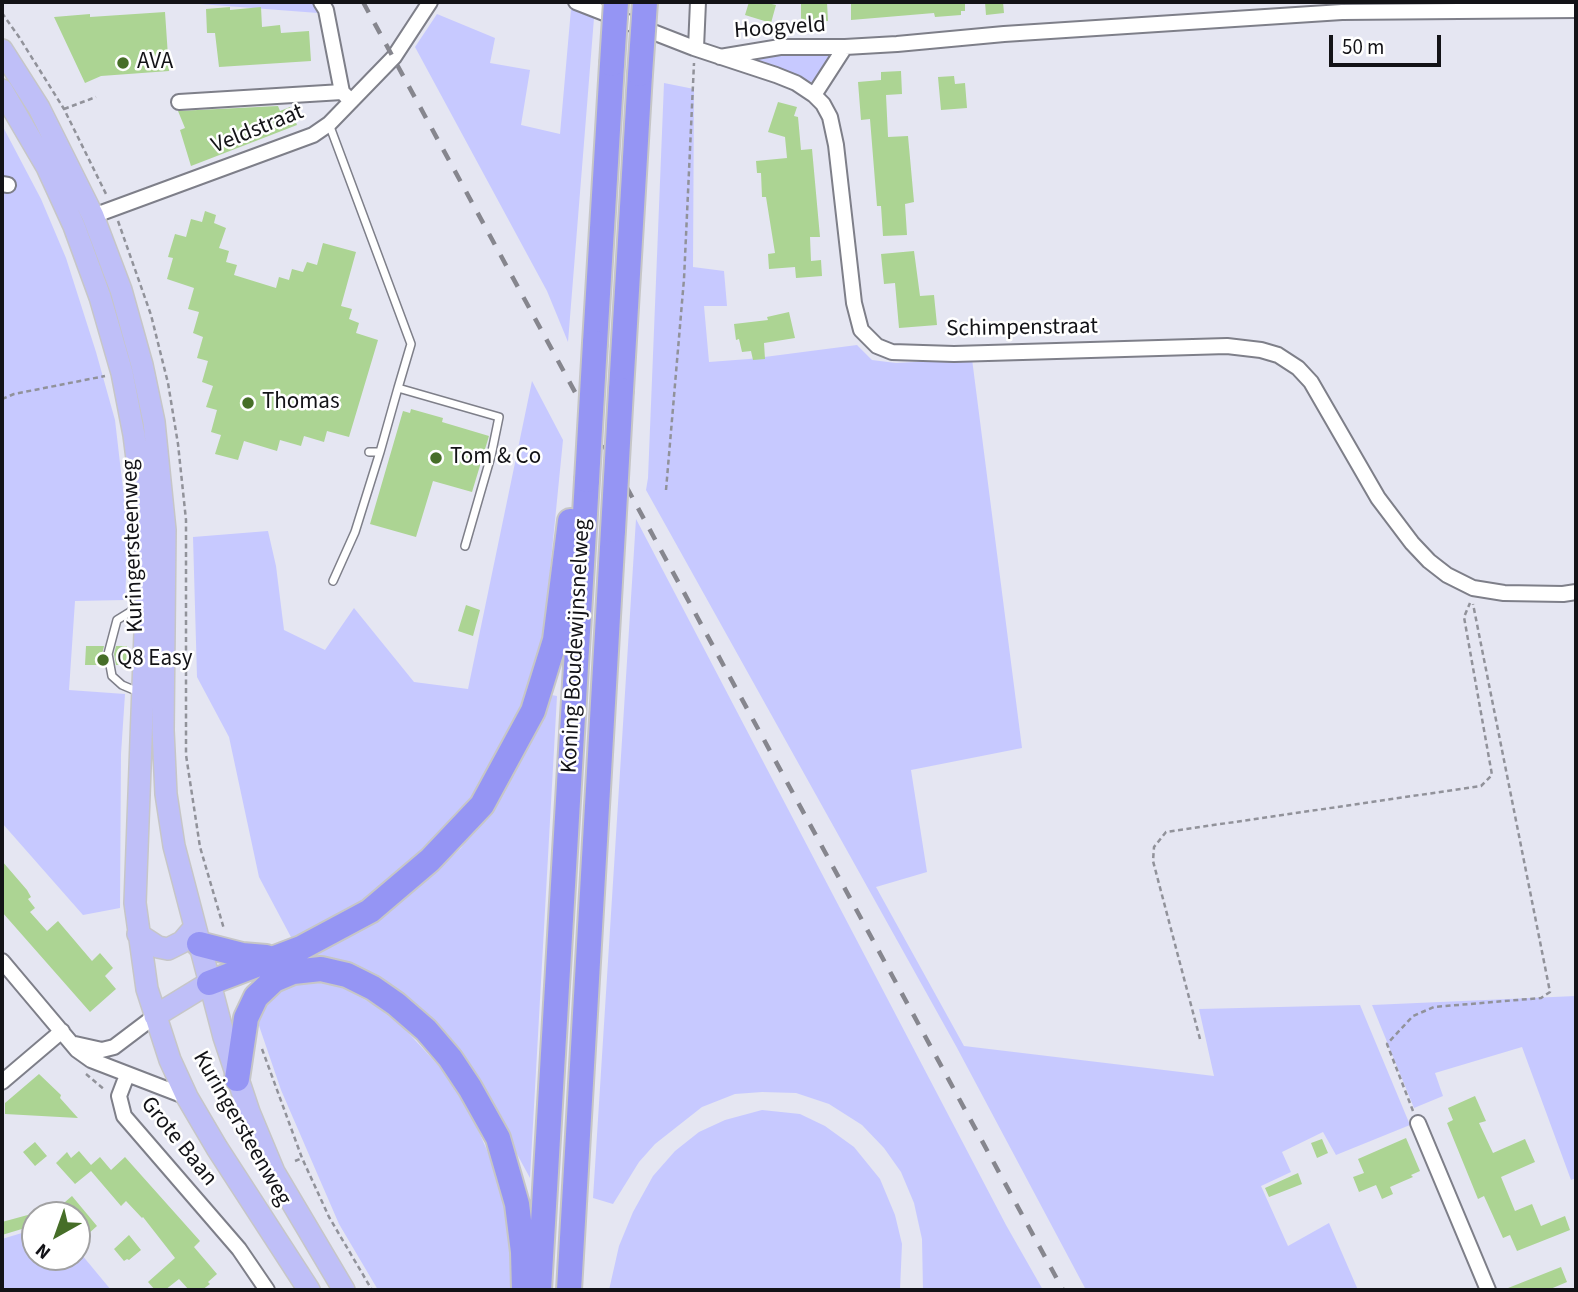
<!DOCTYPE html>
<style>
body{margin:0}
#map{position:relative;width:1578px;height:1292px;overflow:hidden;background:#e5e6f2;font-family:"Source Sans 3",sans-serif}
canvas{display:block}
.frame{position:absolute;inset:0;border:4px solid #131317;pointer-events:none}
.north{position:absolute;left:21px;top:1201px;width:70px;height:70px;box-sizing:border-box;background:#fff;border:2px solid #a1a1a2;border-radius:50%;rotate:220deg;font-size:19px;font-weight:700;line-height:28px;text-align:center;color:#131317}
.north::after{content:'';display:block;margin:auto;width:24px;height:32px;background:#466e28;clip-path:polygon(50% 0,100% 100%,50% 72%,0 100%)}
.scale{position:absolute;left:1329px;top:35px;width:112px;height:32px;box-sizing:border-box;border:4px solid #131317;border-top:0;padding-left:9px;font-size:21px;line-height:24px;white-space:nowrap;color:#131317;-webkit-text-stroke:5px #fff;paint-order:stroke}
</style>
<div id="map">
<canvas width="1578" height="1292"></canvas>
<div class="frame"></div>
<div class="north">N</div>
<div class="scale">50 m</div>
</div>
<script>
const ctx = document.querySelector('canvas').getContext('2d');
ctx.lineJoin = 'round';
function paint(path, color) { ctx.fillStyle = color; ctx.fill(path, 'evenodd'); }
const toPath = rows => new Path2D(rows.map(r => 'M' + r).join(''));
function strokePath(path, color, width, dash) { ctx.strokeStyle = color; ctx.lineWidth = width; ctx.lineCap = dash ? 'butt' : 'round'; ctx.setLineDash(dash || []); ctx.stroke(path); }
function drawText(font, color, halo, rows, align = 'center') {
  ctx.font = font + ' "Source Sans 3",sans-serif'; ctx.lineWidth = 5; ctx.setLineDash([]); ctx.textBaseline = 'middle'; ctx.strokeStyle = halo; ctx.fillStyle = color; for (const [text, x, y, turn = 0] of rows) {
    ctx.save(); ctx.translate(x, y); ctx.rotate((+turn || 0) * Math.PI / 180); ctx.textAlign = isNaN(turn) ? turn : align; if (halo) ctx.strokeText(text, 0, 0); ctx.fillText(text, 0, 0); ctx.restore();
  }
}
paint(toPath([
 [11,2,312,2,318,13,200,4,12,4],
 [571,9,594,18,568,342,547,291,415,47,437,14,495,38,490,63,530,70,521,125,560,134],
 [832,52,834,55,812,82,742,58,743,55],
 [664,83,694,89,693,267,724,271,727,306,704,306,709,362,749,359,857,345,872,360,896,363,972,359,1022,748,911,770,927,872,876,887,964,1046,1214,1076,1199,1009,1360,1005,1410,1125,1336,1155,1323,1132,1282,1152,1291,1172,1261,1186,1288,1246,1329,1223,1358,1290,1086,1290,956,1046,646,490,648,478],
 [2,125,41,199,66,258,96,352,115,420,128,532,125,600,75,601,69,690,125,694,121,754,120,908,83,915,2,823],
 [532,381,563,440,544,631,519,715,489,773,451,824,380,893,292,939,259,877,229,737,197,677,193,537,268,531,276,566,284,630,325,650,354,608,414,682,468,689],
 [636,519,1006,1225,1043,1290,923,1290,922,1239,914,1203,901,1172,884,1148,862,1125,829,1104,796,1093,762,1092,735,1094,702,1107,655,1144,639,1162,613,1204,593,1198],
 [546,694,557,696,530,1178,480,1086,426,1018,302,962,389,912,461,848,509,776],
 [324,982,342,987,373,1004,403,1027,450,1078,469,1109,497,1173,505,1206,512,1257,512,1290,378,1290,339,1224,281,1090,255,1014,274,991,299,983],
 [1576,996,1576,1178,1571,1180,1522,1047,1435,1073,1443,1096,1414,1108,1372,1005],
 [762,1110,800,1114,825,1126,854,1147,880,1179,895,1215,902,1244,900,1290,609,1290,619,1246,633,1212,653,1176,675,1151,699,1132,725,1120],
 [35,1229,35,1257,77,1257,77,1249,111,1290,2,1290,2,1239]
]), '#c7c9ff');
paint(toPath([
 [749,2,763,2,776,5,771,23,745,15],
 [801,2,827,2,828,21,801,22],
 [851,2,965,2,965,11,961,11,961,15,935,17,934,13,851,20],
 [985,2,1003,2,1004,13,986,15],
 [230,7,230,10,261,7,262,27,280,25,281,33,309,31,311,61,219,67,215,33,207,33,206,9],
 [165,12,169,71,101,76,85,83,54,17,90,14,90,17],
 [901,71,902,94,886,95,888,137,908,136,914,202,905,204,907,235,883,236,881,206,877,206,870,119,861,120,858,82,881,80,881,72],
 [954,76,955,84,965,83,967,108,941,110,938,77],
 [778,102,797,107,794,116,798,117,801,150,812,149,820,237,810,237,811,261,821,260,822,276,796,278,795,267,769,269,768,254,775,253,766,197,762,197,761,173,757,173,756,161,787,158,785,137,768,132],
 [278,106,280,111,290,107,297,125,191,166,180,130,185,128,178,111],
 [205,211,216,215,214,223,226,228,219,248,229,251,226,262,237,265,234,275,276,288,279,277,289,280,292,269,303,272,307,262,317,265,323,243,356,252,341,306,352,309,349,319,359,323,356,333,378,340,349,437,327,431,324,442,304,436,301,446,280,440,277,451,244,441,238,460,215,454,221,435,211,432,217,410,206,407,213,386,202,382,208,361,197,358,203,337,193,333,199,312,188,309,194,288,167,279,173,258,168,257,175,234,186,237,191,219,202,222],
 [914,251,920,296,934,295,937,325,899,328,895,283,884,284,881,254],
 [789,312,795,338,764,343,765,359,753,360,751,351,742,352,739,339,736,340,734,324,768,320,767,317],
 [411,409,443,418,442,422,489,436,472,492,433,481,416,537,370,524,403,411,410,413],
 [466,605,480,610,473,636,458,631],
 [86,646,104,646,102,655,104,665,85,665],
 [116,646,127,646,127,665,116,665,114,654],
 [2,861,27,890,31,897,28,899,35,908,30,912,47,931,58,921,92,961,100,953,113,968,105,976,116,989,90,1012,2,912],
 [39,1074,61,1095,60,1098,78,1118,5,1114,5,1103],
 [1475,1096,1486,1121,1479,1123,1493,1153,1525,1139,1535,1162,1501,1177,1515,1211,1532,1204,1541,1226,1565,1216,1570,1230,1517,1251,1510,1235,1503,1238,1484,1196,1478,1199,1447,1123,1453,1120,1448,1108],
 [1406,1138,1420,1171,1411,1175,1413,1177,1390,1187,1393,1194,1382,1199,1376,1185,1359,1192,1353,1177,1364,1173,1358,1159],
 [1322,1139,1328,1153,1317,1158,1311,1143],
 [35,1142,47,1156,35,1166,23,1152],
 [79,1151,91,1165,100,1157,111,1170,125,1157,200,1241,194,1247,217,1274,208,1282,210,1284,202,1290,189,1290,179,1279,165,1290,155,1290,148,1282,175,1258,143,1217,142,1218,126,1201,121,1206,91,1171,75,1184,56,1163,67,1152,71,1158],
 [1298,1173,1302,1184,1269,1197,1265,1188],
 [72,1196,97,1226,77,1244,77,1215,50,1215],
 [35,1213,35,1225,2,1235,2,1222],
 [129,1235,141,1250,129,1260,127,1259,124,1261,114,1249],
 [1561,1267,1567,1282,1548,1290,1503,1290]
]), '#acd493');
const service = toPath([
 [329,124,411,344,398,388],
 [369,452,380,452,398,388,499,417,491,456,465,546],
 [333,581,355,532,380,452],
 [141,693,122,685,112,676,108,654,117,620,143,604]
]);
const minor = toPath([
 [321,2,326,10,342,92,348,98],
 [576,2,694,48,776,75,796,83,814,95,823,104,830,117,836,145,854,303,861,330,877,346,892,352,954,354,1227,346,1261,350,1278,355,1298,368,1311,382,1378,498,1412,543,1429,561,1447,575,1473,588,1504,593,1563,594,1576,592],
 [696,48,698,2],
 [720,57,780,47,845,47,897,44,1004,34,1342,12,1576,10],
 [814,95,845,47],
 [179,102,342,92],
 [2,184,8,185],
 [93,216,313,135,329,124,394,57,430,2],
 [2,961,77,1050,91,1060,187,1097],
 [75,1044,102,1050,114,1047,155,1016],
 [127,1075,119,1096,124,1116,239,1249,267,1290],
 [2,1082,62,1031],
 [1418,1123,1488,1290]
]);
const primary = toPath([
 [2,50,39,108,93,216,121,290,142,365,154,422,165,530,163,730,166,794,174,846,224,1037,249,1112,274,1172,344,1290],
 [2,90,47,167,74,226,100,297,122,373,134,435,144,514,147,578,135,903,147,989,170,1060,187,1097,217,1148,309,1290],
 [138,934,158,947,168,949,182,942,194,928],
 [155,1016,209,983]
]);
const motorway = toPath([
 [595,343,612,64],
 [621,390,640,74],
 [199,944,242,955,266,957],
 [209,983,301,948,370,911,430,860,482,805,533,711,555,640,570,521],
 [237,1079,246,1018,256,997,274,980,293,972,321,969,347,975,373,988,396,1004,426,1030,450,1058,470,1088,498,1138,517,1204,523,1252,524,1290],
 [539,1290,587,480],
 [569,1290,613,530]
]);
strokePath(service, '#7e7f89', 10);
strokePath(minor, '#7e7f89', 18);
strokePath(primary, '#c6c6c7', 24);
strokePath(motorway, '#c6c6c7', 28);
strokePath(toPath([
 [2,13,19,37,64,109,107,196],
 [64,109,96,97],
 [118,221,151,315,168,383,178,444,186,520,186,755,200,847,224,929],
 [2,399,14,394,105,376],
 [666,490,684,279,694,63],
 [1200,1039,1153,861,1154,847,1166,832,1481,786,1492,775,1464,617,1470,603],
 [262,1049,302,1158,329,1217,372,1290],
 [86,1074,105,1090],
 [1413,1111,1387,1044,1413,1016,1434,1007,1541,998,1550,992,1473,604],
 [295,1161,302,1158]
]), '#91929a', 2.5, [5, 3.5]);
strokePath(service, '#fff', 7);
strokePath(minor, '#fff', 14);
strokePath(primary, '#bfbff8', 21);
strokePath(motorway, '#9595f4', 24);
strokePath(toPath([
 [363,2,1063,1290]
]), '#86868e', 4.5, [12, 12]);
const motorwayBridge = toPath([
 [612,64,616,2],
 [640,74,645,2],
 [587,480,595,343],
 [613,530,621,390]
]);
strokePath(motorwayBridge, '#c6c6c7', 28, []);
strokePath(motorwayBridge, '#9595f4', 24);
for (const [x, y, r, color] of [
 [123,63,7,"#466e28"],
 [248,403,7,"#466e28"],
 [436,458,7,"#466e28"],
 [103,660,7,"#466e28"]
]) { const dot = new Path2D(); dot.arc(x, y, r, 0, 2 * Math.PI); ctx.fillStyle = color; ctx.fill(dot); strokePath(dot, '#fff', 2.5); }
drawText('23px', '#131317', '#fff', [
 ["Hoogveld",780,29,-4],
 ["Veldstraat",258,130,-22],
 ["Schimpenstraat",1022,329,-1],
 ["Kuringersteenweg",134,546,-92],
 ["Koning Boudewijnsnelweg",577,646,-87],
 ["Kuringersteenweg",241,1129,60],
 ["Grote Baan",178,1142,51]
]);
drawText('23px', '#131317', '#fff', [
 ["AVA",137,63],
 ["Thomas",262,403],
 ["Tom & Co",450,458],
 ["Q8 Easy",117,660]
], 'left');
</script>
